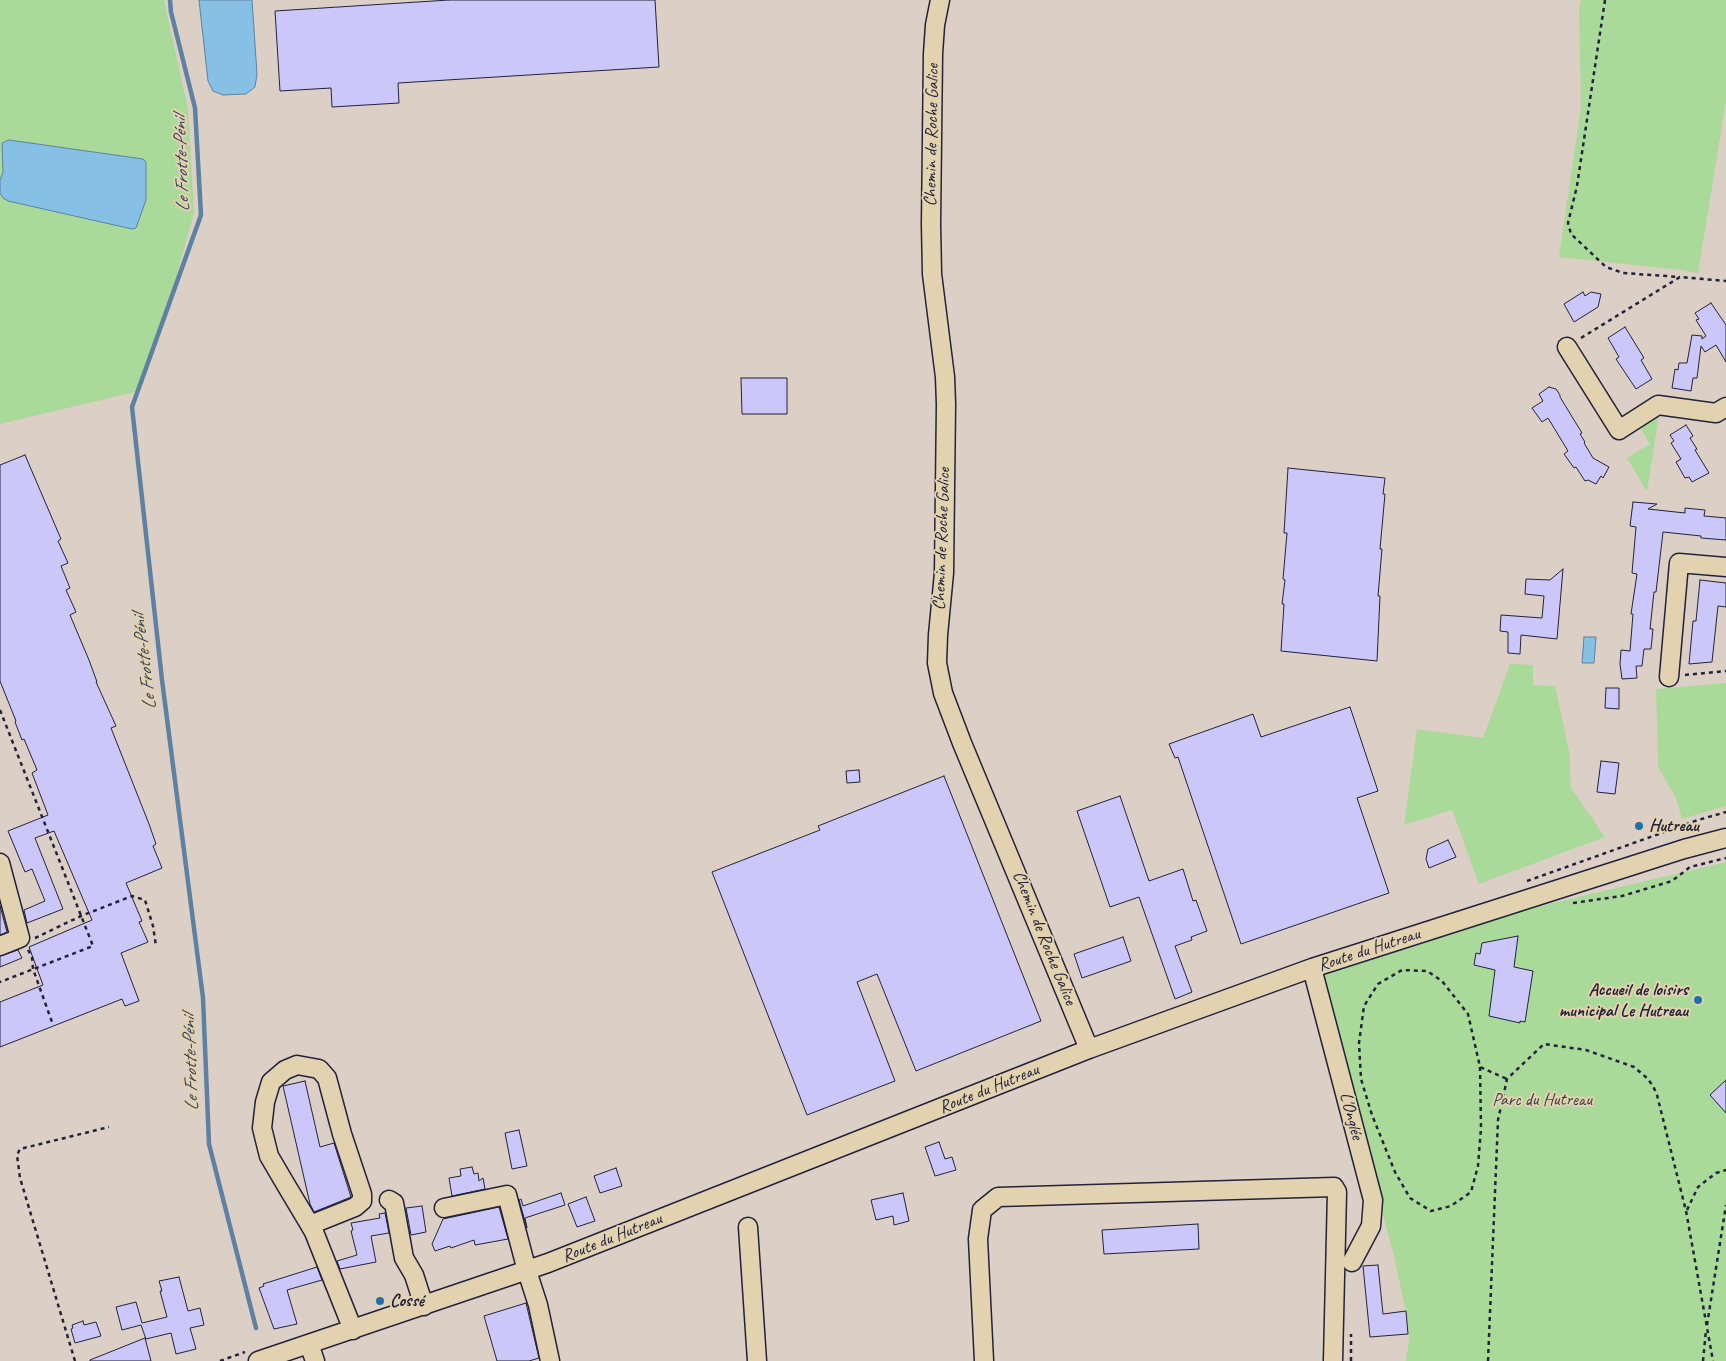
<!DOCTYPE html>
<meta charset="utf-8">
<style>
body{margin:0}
canvas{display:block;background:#dccfc5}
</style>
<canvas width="1726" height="1361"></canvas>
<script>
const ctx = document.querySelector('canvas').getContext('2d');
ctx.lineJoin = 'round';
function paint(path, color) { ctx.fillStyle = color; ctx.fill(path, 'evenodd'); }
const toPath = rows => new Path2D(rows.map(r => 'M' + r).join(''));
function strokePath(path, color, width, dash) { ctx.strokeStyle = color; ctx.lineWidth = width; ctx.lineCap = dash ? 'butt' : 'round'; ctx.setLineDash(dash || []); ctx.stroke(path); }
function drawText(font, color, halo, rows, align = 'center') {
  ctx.font = font + ' Caveat,sans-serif'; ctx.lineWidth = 4; ctx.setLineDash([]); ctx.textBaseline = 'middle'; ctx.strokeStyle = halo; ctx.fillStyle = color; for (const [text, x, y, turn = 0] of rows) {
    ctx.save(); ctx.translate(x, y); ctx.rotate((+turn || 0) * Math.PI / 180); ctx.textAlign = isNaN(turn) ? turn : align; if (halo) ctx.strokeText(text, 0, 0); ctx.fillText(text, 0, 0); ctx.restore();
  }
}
paint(toPath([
 [0,0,164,0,188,109,194,213,174,285,135,392,0,424],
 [1581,0,1726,0,1726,101,1698,273,1681,270,1559,257,1581,107,1579,6],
 [1659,414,1647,492,1627,458,1650,444,1639,426],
 [1510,664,1533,665,1533,685,1555,686,1569,751,1571,788,1605,837,1479,884,1452,810,1404,825,1417,729,1483,738],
 [1726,683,1726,806,1682,819,1676,798,1658,767,1656,689],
 [1726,862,1726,1361,1406,1361,1409,1340,1407,1317,1394,1256,1319,975,1523,910]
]), '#aada9a');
const water = toPath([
 [199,0,252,0,257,74,255,87,246,94,223,95,213,91,208,81,199,0],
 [9,140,143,159,146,162,146,200,136,228,132,229,8,201,3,198,0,193,0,180,3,172,2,143,9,140],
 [1584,637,1596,637,1594,663,1582,663,1584,637]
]);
paint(water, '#86c0e5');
strokePath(water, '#5e81a1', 1);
strokePath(toPath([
 [170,0,171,12,195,108,201,215,132,407,162,680,203,998,209,1144,256,1328]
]), '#5e81a1', 4.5);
const building = toPath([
 [449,0,655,0,659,67,398,83,399,103,332,107,331,88,280,91,275,11,449,0],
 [1583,292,1585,296,1591,292,1601,294,1598,307,1574,322,1564,304,1583,292],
 [1711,303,1726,325,1726,362,1716,345,1705,352,1701,346,1697,378,1693,378,1691,391,1672,388,1675,369,1678,370,1679,363,1687,363,1692,335,1702,336,1702,339,1706,336,1696,320,1699,319,1695,313,1711,303],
 [1625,327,1644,358,1641,360,1652,379,1636,389,1616,359,1619,357,1608,338,1625,327],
 [741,378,787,378,787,414,742,414,741,378],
 [1549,387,1556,389,1560,395,1560,397,1582,433,1580,434,1585,442,1584,443,1593,458,1609,467,1603,478,1601,476,1596,484,1588,480,1585,481,1576,467,1574,468,1564,454,1568,451,1548,418,1542,422,1532,408,1543,401,1539,394,1549,387],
 [1686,425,1693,436,1690,438,1697,449,1695,450,1709,473,1692,482,1689,477,1685,478,1676,462,1681,459,1671,443,1674,441,1670,435,1686,425],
 [25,455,61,539,58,541,68,563,61,566,70,588,66,590,76,612,70,615,89,660,97,682,96,682,116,726,111,728,149,824,156,844,153,846,162,868,126,883,142,921,139,922,148,942,121,953,139,1001,125,1006,122,999,0,1047,0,1002,43,985,29,947,92,920,54,831,35,838,63,909,27,923,24,910,45,901,32,869,25,872,8,831,48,815,32,773,37,770,24,739,22,740,15,722,16,721,0,681,0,465,25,455],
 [1288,468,1385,478,1383,494,1385,494,1380,549,1382,549,1378,596,1380,596,1377,661,1281,651,1284,604,1282,604,1285,580,1283,579,1287,533,1284,533,1288,468],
 [1633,502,1657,504,1648,509,1685,513,1685,508,1705,510,1704,516,1726,518,1726,540,1701,538,1701,536,1663,532,1656,592,1654,592,1650,629,1653,629,1651,649,1644,649,1642,666,1636,666,1637,678,1622,679,1620,664,1621,650,1630,651,1633,614,1631,614,1637,574,1632,573,1636,527,1630,526,1633,502],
 [1563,569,1557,639,1521,635,1520,654,1508,653,1508,632,1500,631,1501,615,1542,618,1544,596,1525,594,1526,579,1550,580,1563,569],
 [1700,580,1726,583,1726,607,1718,606,1712,662,1689,664,1693,621,1696,621,1700,580],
 [1606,688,1619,688,1619,709,1605,708,1606,688],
 [1350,707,1378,791,1357,798,1389,893,1241,944,1178,757,1175,758,1169,744,1253,714,1261,737,1350,707],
 [1601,761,1619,763,1615,794,1597,792,1601,761],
 [859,770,860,782,847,783,846,771,859,770],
 [944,776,1041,1021,916,1071,877,974,857,982,895,1081,807,1115,712,872,820,830,818,826,944,776],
 [1120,796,1149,881,1183,869,1193,901,1196,900,1207,931,1191,937,1192,940,1175,946,1192,992,1175,999,1139,897,1110,907,1077,811,1120,796],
 [1448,840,1456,857,1429,868,1426,859,1428,849,1448,840],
 [0,906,7,932,0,935,0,906],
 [1518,936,1514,967,1533,971,1525,1022,1520,1021,1520,1023,1489,1016,1495,970,1474,965,1476,953,1480,954,1482,943,1518,936],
 [1123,937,1131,961,1082,978,1074,954,1123,937],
 [18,950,22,958,0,967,0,956,18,950],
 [1726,1080,1726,1113,1710,1095,1726,1080],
 [305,1081,320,1147,334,1143,351,1197,314,1212,310,1204,283,1086,305,1081],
 [519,1130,527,1166,512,1169,505,1133,519,1130],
 [939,1142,945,1159,952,1157,956,1170,935,1176,925,1147,939,1142],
 [472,1167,474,1174,478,1173,479,1181,483,1178,485,1189,452,1196,449,1178,461,1176,460,1169,472,1167],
 [616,1168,622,1186,600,1193,594,1176,616,1168],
 [561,1193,565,1205,525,1218,527,1228,519,1200,521,1199,523,1206,561,1193],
 [903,1193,909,1221,894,1225,893,1216,876,1220,871,1200,903,1193],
 [586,1197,595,1221,577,1227,568,1204,586,1197],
 [422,1206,426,1232,411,1235,406,1208,422,1206],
 [499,1207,508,1239,475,1245,474,1240,451,1248,450,1246,435,1251,432,1244,443,1219,499,1207],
 [385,1213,389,1233,371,1236,376,1262,340,1269,337,1261,357,1255,351,1231,353,1230,351,1223,380,1218,379,1214,385,1213],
 [1198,1224,1199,1249,1104,1254,1102,1230,1198,1224],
 [1378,1265,1383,1314,1406,1311,1408,1334,1370,1337,1363,1266,1378,1265],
 [317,1267,322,1280,287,1290,297,1324,274,1329,259,1288,264,1286,263,1284,317,1267],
 [179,1277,188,1311,200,1308,204,1325,190,1328,196,1349,176,1354,171,1333,146,1339,141,1325,122,1330,116,1307,136,1302,142,1323,167,1317,160,1291,162,1291,159,1281,179,1277],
 [526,1303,539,1358,529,1361,497,1361,484,1316,526,1303],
 [83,1321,84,1325,96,1322,101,1336,75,1343,71,1329,73,1328,72,1325,83,1321],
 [145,1338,151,1361,90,1361,90,1360,145,1338]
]);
paint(building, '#cbc7f9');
strokePath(building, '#22223b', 1);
const minor = toPath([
 [940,0,935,25,933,54,931,224,932,274,945,377,946,404,944,573,938,635,937,663,943,693,962,743,1089,1049],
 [1567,347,1619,430,1658,405,1716,413,1726,407],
 [1669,677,1679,563,1726,567],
 [0,863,20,938,0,946],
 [1312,968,1373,1200,1371,1226,1352,1262],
 [389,1200,394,1203,404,1258,414,1275,424,1306],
 [444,1208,507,1195,527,1271,538,1305,550,1361],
 [310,1225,355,1207,362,1201,362,1194,342,1134,327,1078,319,1069,297,1065,285,1070,271,1082,265,1102,262,1128,269,1156,286,1185,310,1225,314,1232,353,1330],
 [748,1227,757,1361],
 [309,1344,315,1361],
 [258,1361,548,1263,1089,1049,1312,968,1684,849,1726,838],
 [984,1361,978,1239,982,1210,998,1197,1334,1187,1337,1192,1333,1361]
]);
strokePath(minor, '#22223b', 21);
strokePath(toPath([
 [1605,0,1577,186,1568,223,1571,234,1606,267,1623,273,1680,277],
 [1581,338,1680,277,1726,281],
 [1685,675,1726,671],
 [0,710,93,946,0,982],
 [1527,881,1698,820,1726,812],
 [1573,903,1622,896,1672,881,1690,867,1726,858],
 [35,938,81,916,132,896,145,900,153,926,156,946],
 [28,950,32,957,33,969,52,1022],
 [1480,1067,1481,1128,1478,1166,1471,1192,1451,1206,1431,1211,1410,1198,1395,1172,1372,1115,1361,1079,1359,1043,1364,1006,1378,984,1402,970,1427,971,1442,981,1468,1014,1480,1067,1507,1079],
 [1687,1210,1698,1187,1716,1173,1726,1170],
 [1707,1325,1726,1205],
 [75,1361,20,1178,17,1155,20,1149,109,1127],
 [220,1361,245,1352],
 [1351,1361,1351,1334],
 [1488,1361,1498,1120,1507,1079,1544,1044,1586,1050,1634,1067,1647,1078,1653,1086,1657,1095,1686,1211,1713,1361],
 [1703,1361,1706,1330]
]), '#22223b', 2.5, [4, 4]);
strokePath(minor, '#e3d2af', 18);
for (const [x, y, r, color] of [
 [1639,826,5,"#1f6fb2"],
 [1698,1000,5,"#1f6fb2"],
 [380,1301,5,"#1f6fb2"]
]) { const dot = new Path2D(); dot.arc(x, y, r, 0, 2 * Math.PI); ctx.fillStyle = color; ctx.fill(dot); strokePath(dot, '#e3d2af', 2); }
drawText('18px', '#22223b', '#e3d2af', [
 ["Chemin de Roche Galice",932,135,-89],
 ["Chemin de Roche Galice",942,539,-88],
 ["Chemin de Roche Galice",1044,938,68],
 ["Route du Hutreau",1369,950,-18],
 ["Route du Hutreau",989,1089,-22],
 ["L'Onglée",1351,1116,75],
 ["Route du Hutreau",612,1238,-22]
]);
drawText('bold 18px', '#22223b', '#e3d2af', [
 ["Hutreau",1649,826],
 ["Accueil de loisirs",1688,990,"right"],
 ["municipal Le Hutreau",1688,1011,"right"],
 ["Cossé",390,1301]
], 'left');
drawText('18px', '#363e49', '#e3d2af', [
 ["Parc du Hutreau",1542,1100]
]);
drawText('italic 19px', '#36425d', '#e3d2af', [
 ["Le Frotte-Pénil",182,164,-92],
 ["Le Frotte-Pénil",145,662,-97],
 ["Le Frotte-Pénil",191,1063,-92]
]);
</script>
